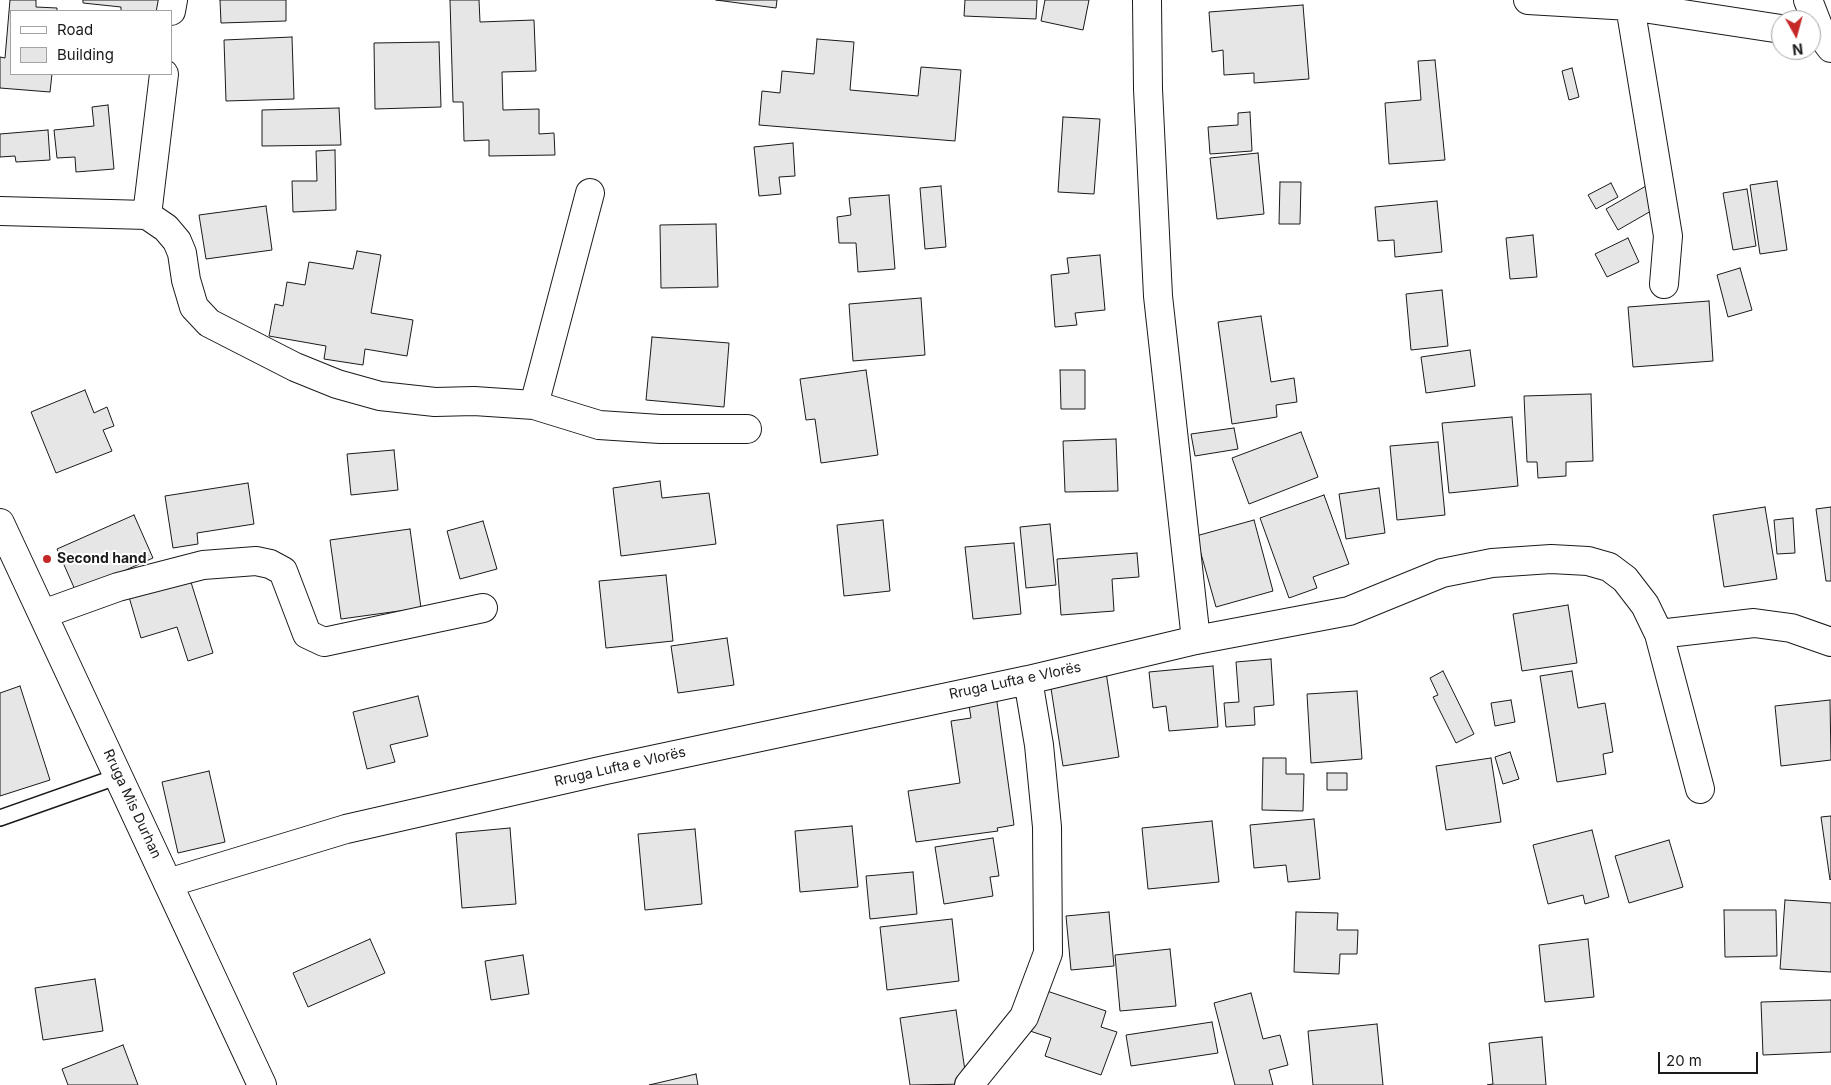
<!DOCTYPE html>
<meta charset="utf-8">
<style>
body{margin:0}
#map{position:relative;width:1831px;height:1085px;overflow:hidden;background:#fff;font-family:Inter,sans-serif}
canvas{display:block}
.legend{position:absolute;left:10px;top:10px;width:162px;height:65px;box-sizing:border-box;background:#fff;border:1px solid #a3a3a3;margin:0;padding:6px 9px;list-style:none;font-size:15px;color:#1a1a1a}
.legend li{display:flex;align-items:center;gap:10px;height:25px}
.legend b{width:25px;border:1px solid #a3a3a3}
.north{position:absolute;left:1771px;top:10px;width:50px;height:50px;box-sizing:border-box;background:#fff;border:1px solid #a3a3a3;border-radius:50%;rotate:173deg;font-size:14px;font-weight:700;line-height:20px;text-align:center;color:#1a1a1a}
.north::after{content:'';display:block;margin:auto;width:18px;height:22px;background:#c62828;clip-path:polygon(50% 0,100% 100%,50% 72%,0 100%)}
.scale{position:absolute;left:1658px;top:1052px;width:100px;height:22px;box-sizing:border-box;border:2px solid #1a1a1a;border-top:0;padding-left:6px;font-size:15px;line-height:18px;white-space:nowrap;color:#1a1a1a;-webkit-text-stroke:4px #fff;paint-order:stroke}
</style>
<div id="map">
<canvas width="1831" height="1085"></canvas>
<ul class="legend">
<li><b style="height:6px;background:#fff"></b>Road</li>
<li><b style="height:14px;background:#e6e6e6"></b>Building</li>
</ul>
<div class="north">N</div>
<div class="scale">20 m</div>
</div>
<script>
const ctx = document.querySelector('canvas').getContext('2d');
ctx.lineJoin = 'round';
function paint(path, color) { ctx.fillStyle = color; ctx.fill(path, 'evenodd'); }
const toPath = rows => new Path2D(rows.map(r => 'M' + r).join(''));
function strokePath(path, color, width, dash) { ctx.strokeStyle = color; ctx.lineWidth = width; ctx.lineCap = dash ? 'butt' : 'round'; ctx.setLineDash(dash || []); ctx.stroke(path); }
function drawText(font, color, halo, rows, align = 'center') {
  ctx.font = font + ' Inter,sans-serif'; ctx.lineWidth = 4; ctx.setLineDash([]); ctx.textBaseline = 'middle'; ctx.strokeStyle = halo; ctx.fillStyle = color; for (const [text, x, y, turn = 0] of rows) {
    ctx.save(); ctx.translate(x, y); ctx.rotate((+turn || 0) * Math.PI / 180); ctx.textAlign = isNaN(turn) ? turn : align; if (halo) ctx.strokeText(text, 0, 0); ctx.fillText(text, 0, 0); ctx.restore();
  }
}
const building = toPath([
 [10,0,36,0,36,7,57,8,57,11,11,11,11,74,52,74,50,92,0,88,0,57,5,58,10,0],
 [83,0,166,0,165,11,121,11,121,7,83,3,83,0],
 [220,0,286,0,286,21,221,23,220,0],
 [450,0,479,0,480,22,534,20,536,71,502,72,503,110,539,109,539,134,554,133,555,155,489,156,489,140,464,141,463,102,453,102,450,0],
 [716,0,777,0,776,8,716,0],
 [965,0,1037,0,1036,19,964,16,965,0],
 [1045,0,1089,0,1083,30,1041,21,1045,0],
 [1303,5,1309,79,1254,83,1254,73,1224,75,1223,50,1212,52,1209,12,1303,5],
 [292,37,294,99,226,101,224,40,292,37],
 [817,39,854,42,850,90,918,96,921,67,961,70,955,141,759,125,762,91,780,93,782,71,814,74,817,39],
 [439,42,441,107,375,109,374,43,439,42],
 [1435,60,1445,160,1389,164,1385,103,1421,100,1418,61,1435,60],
 [1572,68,1579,97,1569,100,1562,71,1572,68],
 [108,105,114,169,76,172,75,157,57,158,54,130,94,126,92,107,108,105],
 [339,108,341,145,262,146,262,110,339,108],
 [1250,112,1252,151,1210,154,1208,127,1238,125,1238,113,1250,112],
 [1063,117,1100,119,1094,194,1058,192,1063,117],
 [48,130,50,160,16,162,15,156,0,157,0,134,48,130],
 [793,143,795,176,779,177,781,194,759,196,754,147,793,143],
 [335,150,336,210,293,212,292,181,317,181,316,151,335,150],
 [1258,153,1264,214,1217,219,1210,158,1258,153],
 [1777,181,1787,250,1760,254,1750,185,1777,181],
 [1280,182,1301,182,1300,224,1279,224,1280,182],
 [1611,183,1618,197,1596,209,1588,195,1611,183],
 [941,186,946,247,925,249,920,188,941,186],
 [1646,186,1658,207,1618,230,1606,209,1646,186],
 [1747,189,1756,246,1733,250,1723,193,1747,189],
 [889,195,895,269,858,272,856,243,839,243,837,217,851,215,849,198,889,195],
 [1437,201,1442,252,1395,257,1394,240,1378,241,1375,207,1437,201],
 [266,206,272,250,206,259,199,215,266,206],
 [716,224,718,287,661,288,660,225,716,224],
 [1533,235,1537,277,1510,279,1506,238,1533,235],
 [1628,238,1639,262,1607,277,1595,254,1628,238],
 [357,251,381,255,371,313,413,320,407,356,365,349,363,365,324,359,326,346,269,336,275,304,283,306,287,282,305,285,309,262,353,269,357,251],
 [1100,255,1105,310,1075,313,1077,325,1055,327,1051,275,1069,273,1067,258,1100,255],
 [1740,268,1752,310,1728,317,1717,275,1740,268],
 [1442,290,1448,346,1411,350,1406,294,1442,290],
 [921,298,925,355,853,361,849,304,921,298],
 [1709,301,1713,361,1633,367,1628,307,1709,301],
 [1261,316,1271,382,1294,378,1297,402,1276,405,1277,417,1232,424,1218,322,1261,316],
 [652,337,729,343,724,407,646,400,652,337],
 [1470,350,1475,386,1426,393,1421,357,1470,350],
 [866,370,878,455,821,463,815,419,806,420,800,379,866,370],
 [1060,370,1085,370,1085,409,1061,409,1060,370],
 [85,390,94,413,107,407,114,426,103,430,112,451,56,473,31,412,85,390],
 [1591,394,1593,461,1566,462,1566,476,1538,478,1537,462,1527,462,1524,396,1591,394],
 [1512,417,1518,486,1449,493,1442,423,1512,417],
 [1234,428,1238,449,1195,456,1191,434,1234,428],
 [1301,432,1318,477,1249,504,1232,458,1301,432],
 [1116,439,1118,491,1065,492,1063,441,1116,439],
 [1438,442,1445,515,1397,520,1390,446,1438,442],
 [394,450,398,490,351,495,347,454,394,450],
 [660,481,662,498,709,493,716,544,621,556,613,488,660,481],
 [248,483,254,524,197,533,198,544,173,548,165,496,248,483],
 [1379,488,1385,533,1346,539,1339,494,1379,488],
 [1324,495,1349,564,1313,577,1317,588,1289,598,1260,518,1324,495],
 [1765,507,1777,579,1724,587,1713,515,1765,507],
 [1831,507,1831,581,1826,581,1816,509,1831,507],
 [134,515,153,558,76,592,57,549,134,515],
 [1793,518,1795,553,1777,554,1774,520,1793,518],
 [883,520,890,591,844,596,837,525,883,520],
 [1254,520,1273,591,1216,607,1196,536,1254,520],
 [483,521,497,569,460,579,447,531,483,521],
 [1050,524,1056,585,1026,588,1020,527,1050,524],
 [410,529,421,608,341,619,330,540,410,529],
 [1014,543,1021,614,973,619,965,547,1014,543],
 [1137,553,1139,577,1112,579,1114,611,1061,615,1057,559,1137,553],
 [666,575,673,641,606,648,599,581,666,575],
 [190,579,213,653,188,661,177,627,141,638,129,597,190,579],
 [1568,605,1577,663,1522,671,1513,614,1568,605],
 [727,638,734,685,678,693,671,646,727,638],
 [1271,659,1274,705,1254,707,1255,725,1226,727,1224,703,1239,702,1236,662,1271,659],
 [1213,666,1218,727,1169,731,1166,706,1153,708,1149,672,1213,666],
 [1443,671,1474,734,1456,743,1433,697,1438,695,1430,678,1443,671],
 [1572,671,1578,708,1605,703,1613,752,1603,754,1606,774,1557,782,1540,676,1572,671],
 [1106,672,1119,757,1063,766,1050,682,1106,672],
 [20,686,50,780,0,796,0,693,20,686],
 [1357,691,1362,759,1311,763,1307,694,1357,691],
 [996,695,1014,825,997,828,998,831,916,842,908,791,960,783,951,721,971,718,968,699,996,695],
 [418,696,428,736,390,745,395,762,367,769,353,712,418,696],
 [1511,700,1515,722,1495,726,1491,703,1511,700],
 [1830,700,1831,760,1781,766,1775,706,1830,700],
 [1510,752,1519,779,1503,784,1495,757,1510,752],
 [1263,758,1286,758,1286,774,1304,774,1303,811,1262,810,1263,758],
 [1491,758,1501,822,1446,830,1436,766,1491,758],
 [209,771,225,842,178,853,162,782,209,771],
 [1327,773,1347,773,1347,790,1327,790,1327,773],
 [1831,816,1831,879,1830,880,1821,817,1831,816],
 [1314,819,1320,879,1288,882,1286,865,1254,868,1250,825,1314,819],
 [1212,821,1219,882,1148,889,1142,828,1212,821],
 [852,826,858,887,800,892,795,831,852,826],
 [510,828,516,904,462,908,456,833,510,828],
 [695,829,702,904,645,910,638,834,695,829],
 [1592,830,1609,897,1585,904,1583,895,1548,904,1533,845,1592,830],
 [993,838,999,876,990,877,993,896,944,904,935,847,993,838],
 [1669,840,1683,887,1629,903,1615,856,1669,840],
 [913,872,917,914,870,919,866,876,913,872],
 [1785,900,1831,903,1831,972,1780,969,1785,900],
 [1724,910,1776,910,1777,956,1725,957,1724,910],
 [1109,912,1114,966,1071,970,1066,916,1109,912],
 [1296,912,1338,913,1337,930,1358,930,1357,954,1340,954,1339,974,1294,972,1296,912],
 [952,919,959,981,887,990,880,927,952,919],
 [370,939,385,973,308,1007,293,973,370,939],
 [1588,939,1594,997,1545,1002,1539,945,1588,939],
 [1170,949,1176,1006,1120,1011,1115,955,1170,949],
 [523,955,529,994,491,1000,485,961,523,955],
 [95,979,103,1031,43,1040,35,988,95,979],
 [1044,990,1106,1011,1101,1027,1117,1032,1101,1075,1045,1056,1051,1038,1030,1031,1044,990],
 [1251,993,1263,1039,1280,1035,1288,1065,1269,1070,1273,1085,1235,1085,1214,1003,1251,993],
 [1831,1000,1831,1052,1763,1055,1761,1002,1831,1000],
 [956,1010,967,1084,910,1085,900,1018,956,1010],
 [1212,1022,1218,1053,1131,1066,1126,1035,1212,1022],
 [1377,1024,1383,1085,1313,1085,1308,1031,1377,1024],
 [1542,1037,1546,1085,1487,1085,1493,1084,1489,1043,1542,1037],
 [123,1045,138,1085,68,1085,62,1069,123,1045],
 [696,1074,698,1085,649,1085,696,1074]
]);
paint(building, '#e6e6e6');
strokePath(building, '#1a1a1a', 1);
const service = toPath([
 [0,818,119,776]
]);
const minor = toPath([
 [1147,0,1148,89,1158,296,1196,640],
 [1528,0,1630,6,1781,29],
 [1808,0,1822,36,1831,48],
 [1630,6,1668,236,1664,284],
 [171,11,173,0],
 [0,211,147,215,164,74],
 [147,215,166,228,177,241,182,253,186,280,194,307,209,323,295,367,337,384,380,396,435,402,474,401,534,405,599,425,660,429,747,429],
 [534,405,590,193],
 [43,614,118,587,203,565,256,561,270,564,283,571,307,634,324,642,483,608],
 [1659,634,1700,789],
 [168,883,346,829,605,770,1028,680,1196,640,1349,611,1442,573,1492,563,1551,559,1588,561,1609,567,1625,579,1645,605,1659,634,1754,623,1791,628,1831,642],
 [969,1085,1024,1017,1048,953,1047,827,1039,745,1028,680]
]);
const tertiary = toPath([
 [0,523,262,1085]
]);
strokePath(service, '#1a1a1a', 18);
strokePath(minor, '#1a1a1a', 30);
strokePath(tertiary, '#1a1a1a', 30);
strokePath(service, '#fff', 15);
strokePath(minor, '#fff', 28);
strokePath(tertiary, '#fff', 28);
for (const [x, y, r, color] of [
 [47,559,5,"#c62828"]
]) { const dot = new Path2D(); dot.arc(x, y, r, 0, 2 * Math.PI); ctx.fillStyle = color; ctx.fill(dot); strokePath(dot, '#fff', 2); }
drawText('bold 14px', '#1a1a1a', '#fff', [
 ["Second hand",57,559]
], 'left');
drawText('14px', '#1a1a1a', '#fff', [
 ["Rruga Lufta e Vlorës",1015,681,-12],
 ["Rruga Lufta e Vlorës",620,767,-13],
 ["Rruga Mis Durhan",132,804,65]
]);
</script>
